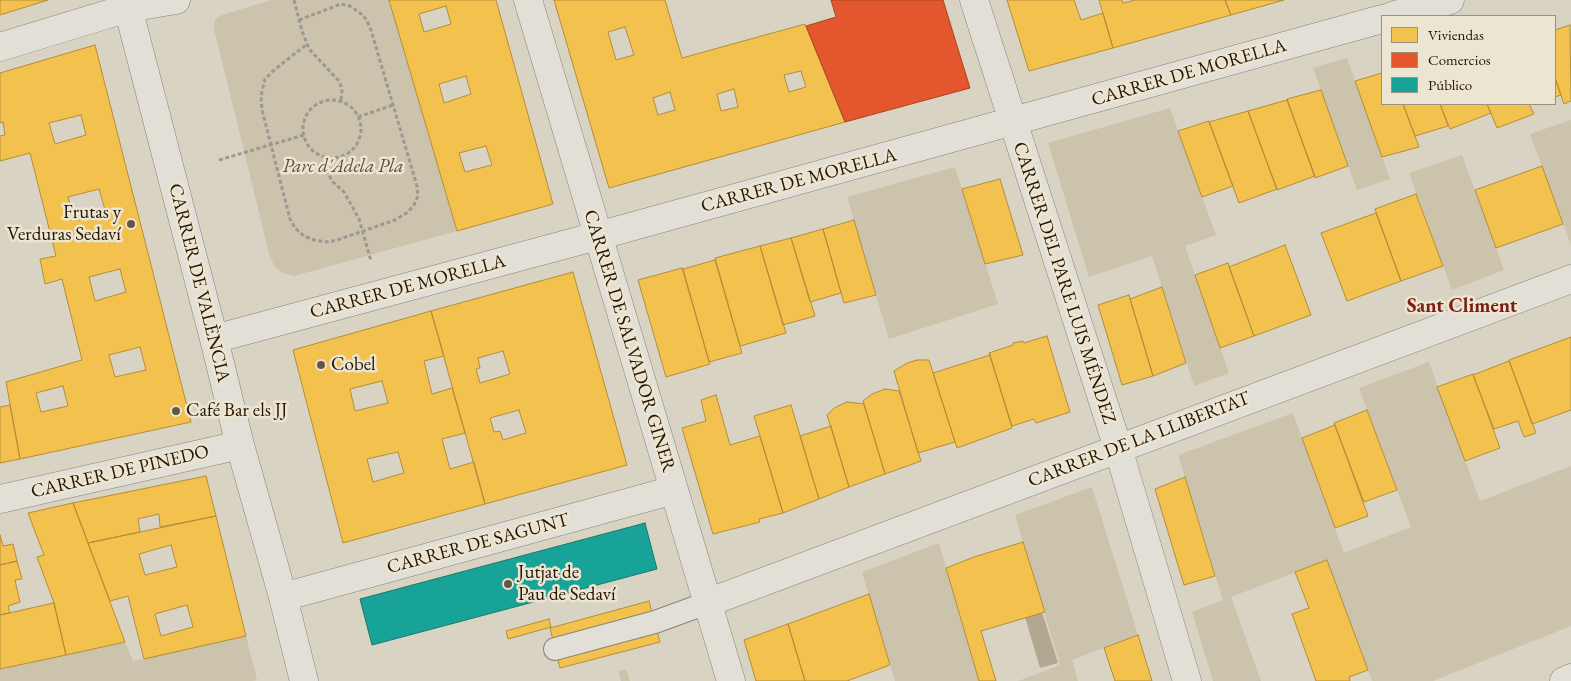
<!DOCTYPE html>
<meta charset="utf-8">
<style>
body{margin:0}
#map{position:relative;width:1571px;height:681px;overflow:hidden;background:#d9d3c3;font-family:"EB Garamond",serif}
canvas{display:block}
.legend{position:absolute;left:1381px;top:15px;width:175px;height:90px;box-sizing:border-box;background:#ece5d2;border:1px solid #9c917e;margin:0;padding:6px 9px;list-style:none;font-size:15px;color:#251400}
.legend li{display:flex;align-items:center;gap:10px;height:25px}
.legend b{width:25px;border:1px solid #9c917e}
</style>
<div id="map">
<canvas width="1571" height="681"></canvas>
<ul class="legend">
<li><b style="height:14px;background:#f2c14e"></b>Viviendas</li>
<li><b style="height:14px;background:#e4572e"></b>Comercios</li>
<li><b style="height:14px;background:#17a398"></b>Público</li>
</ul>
</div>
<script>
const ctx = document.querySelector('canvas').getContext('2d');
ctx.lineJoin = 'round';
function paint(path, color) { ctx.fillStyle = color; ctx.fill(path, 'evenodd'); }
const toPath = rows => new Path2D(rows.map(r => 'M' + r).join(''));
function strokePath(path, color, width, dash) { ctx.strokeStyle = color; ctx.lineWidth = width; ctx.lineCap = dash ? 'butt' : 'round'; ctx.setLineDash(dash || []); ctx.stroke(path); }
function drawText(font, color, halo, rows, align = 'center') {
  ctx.font = font + ' "EB Garamond",serif'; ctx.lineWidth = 5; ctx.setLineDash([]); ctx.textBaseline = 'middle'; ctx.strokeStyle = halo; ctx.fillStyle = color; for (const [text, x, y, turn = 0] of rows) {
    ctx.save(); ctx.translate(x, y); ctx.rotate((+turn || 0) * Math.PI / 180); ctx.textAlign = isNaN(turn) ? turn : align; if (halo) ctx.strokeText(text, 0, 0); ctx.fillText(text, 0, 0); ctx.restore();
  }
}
paint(toPath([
 [271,0,389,0,457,231,294,276,281,272,275,267,270,257,214,29,215,20,222,15],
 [1347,58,1390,179,1357,190,1313,68],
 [1170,108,1216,235,1185,246,1229,373,1194,386,1152,256,1089,277,1048,143],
 [1571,120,1571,245,1530,134],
 [1462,155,1504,270,1452,290,1409,173],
 [955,167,998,304,889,339,847,197],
 [1429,362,1480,501,1571,466,1571,626,1433,681,1372,681,1327,560,1231,597,1261,681,1213,681,1192,612,1223,600,1178,455,1293,413,1344,553,1411,527,1359,388],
 [1092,487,1138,635,1072,660,1078,681,1018,681,1060,665,1015,515],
 [939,543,979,681,895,681,862,572],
 [246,636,257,680,253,681,0,681,0,669,125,642,133,661],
 [626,669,630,681,621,681,618,671]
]), '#ccc3ac');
paint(toPath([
 [1042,612,1058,663,1040,668,1025,617]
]), '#b2a891');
const homes = toPath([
 [0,0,48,0,0,15,0,0],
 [389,0,496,0,553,204,457,231,389,0],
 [446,6,451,24,424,32,419,14,446,6],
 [466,76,471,94,444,103,439,84,466,76],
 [486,146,492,165,465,172,459,153,486,146],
 [554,0,665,0,682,58,805,24,845,122,609,188,554,0],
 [625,27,634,55,616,60,608,32,625,27],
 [801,71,806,87,789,92,784,75,801,71],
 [734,89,738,107,721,111,717,94,734,89],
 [670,92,675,110,658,115,653,98,670,92],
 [1007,0,1074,0,1081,20,1103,13,1113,48,1029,71,1007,0],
 [1099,0,1122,0,1123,3,1135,0,1225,0,1231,15,1113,48,1099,0],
 [1225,0,1284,0,1231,15,1225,0],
 [1570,25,1571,101,1564,104,1555,78,1555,30,1570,25],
 [95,45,191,422,20,459,6,382,82,360,62,279,45,284,40,259,56,256,30,153,0,161,0,136,5,135,3,122,0,123,0,73,95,45],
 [81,115,86,135,55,144,49,123,81,115],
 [99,189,106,213,75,221,68,197,99,189],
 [120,269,126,292,95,301,89,277,120,269],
 [140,347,146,370,115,377,109,355,140,347],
 [63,386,68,406,41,412,36,393,63,386],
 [1382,73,1382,104,1403,104,1419,147,1382,157,1355,81,1382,73],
 [1555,78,1561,95,1555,97,1555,78],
 [1321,90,1348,166,1315,178,1287,99,1321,90],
 [1287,100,1315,176,1277,190,1248,111,1287,100],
 [1403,104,1440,104,1448,126,1415,136,1403,104],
 [1440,104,1487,104,1491,113,1450,129,1440,104],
 [1487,104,1529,104,1534,114,1497,128,1487,104],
 [1248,111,1277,189,1239,203,1209,122,1248,111],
 [1209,121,1233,186,1202,197,1178,131,1209,121],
 [1542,166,1563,224,1496,248,1475,190,1542,166],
 [1000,179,1023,255,985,264,962,189,1000,179],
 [1416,194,1443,266,1401,281,1375,209,1416,194],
 [1376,213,1401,281,1347,301,1321,233,1376,213],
 [854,220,876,295,844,303,823,229,854,220],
 [823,229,841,293,810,302,791,238,823,229],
 [791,238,815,316,783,325,760,246,791,238],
 [1285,245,1311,315,1254,336,1229,267,1285,245],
 [760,246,786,333,740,346,715,258,760,246],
 [715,260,742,353,709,362,683,269,715,260],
 [1228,263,1254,336,1220,348,1195,275,1228,263],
 [682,268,710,364,666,377,638,280,682,268],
 [573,272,627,465,485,504,431,311,573,272],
 [503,351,510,374,480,383,476,369,480,368,478,358,503,351],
 [519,410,526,433,503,440,500,431,494,432,490,418,519,410],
 [1162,287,1186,363,1153,376,1130,299,1162,287],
 [1129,295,1153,376,1122,385,1098,305,1129,295],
 [431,311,444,356,424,361,432,394,452,388,465,433,442,439,450,469,474,462,485,504,343,543,293,350,431,311],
 [382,381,388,403,355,411,350,389,382,381],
 [398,452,404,473,373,482,367,459,398,452],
 [1047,336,1070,412,1036,423,1034,419,1012,426,989,353,1013,345,1013,343,1023,341,1024,343,1047,336],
 [1571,337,1571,410,1532,424,1509,360,1571,337],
 [990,355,1012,428,957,448,933,373,990,355],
 [917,360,929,360,955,442,918,453,894,371,907,363,917,360],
 [1509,361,1536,433,1524,437,1518,421,1494,429,1473,375,1509,361],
 [1473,374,1500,448,1465,461,1437,387,1473,374],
 [885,389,899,391,921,461,885,474,863,401,872,394,885,389],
 [716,395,730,445,760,436,783,513,759,519,760,522,713,534,682,428,706,421,701,400,716,395],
 [847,402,864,404,885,474,849,487,827,415,834,408,847,402],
 [10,405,20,459,0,463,0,407,10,405],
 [791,405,819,499,783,513,754,416,791,405],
 [1367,410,1397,490,1364,502,1334,423,1367,410],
 [1335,425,1368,516,1335,528,1302,438,1335,425],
 [831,426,849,487,819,499,800,436,831,426],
 [206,476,216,516,160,527,159,514,138,519,140,532,88,543,73,503,206,476],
 [1185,477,1215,576,1184,585,1155,489,1185,477],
 [73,503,125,642,66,655,54,603,37,557,44,555,28,513,73,503],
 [216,516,246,636,144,659,128,596,110,601,88,543,216,516],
 [171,545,177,567,145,575,139,554,171,545],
 [187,605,193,627,161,636,155,614,187,605],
 [0,535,3,546,13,544,17,561,0,565,0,535],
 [1023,542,1045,612,981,631,996,681,979,681,946,568,974,557,1023,542],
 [1327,560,1368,670,1349,677,1350,681,1316,681,1292,614,1309,608,1295,572,1327,560],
 [17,561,22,579,15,580,20,602,8,606,10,613,0,615,0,565,17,561],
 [869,594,890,665,847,681,805,681,788,624,869,594],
 [649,601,660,642,560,668,550,628,649,601],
 [54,603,66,655,0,669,0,615,54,603],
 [549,619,551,627,508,639,506,631,549,619],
 [788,624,805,681,756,681,744,640,788,624],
 [1138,635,1152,681,1115,681,1104,648,1138,635]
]);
paint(homes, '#f2c14e');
strokePath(homes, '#b48d37', 1);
const shops = toPath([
 [831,0,943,0,970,88,845,122,806,26,836,17,831,0]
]);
paint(shops, '#e4572e');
strokePath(shops, '#ab4320', 1);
const public = toPath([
 [645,523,657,569,372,645,360,599,645,523]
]);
paint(public, '#17a398');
strokePath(public, '#1b786a', 1);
const service = toPath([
 [555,649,655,622,707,603]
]);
const minor = toPath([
 [126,0,214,339,240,445,283,597,304,681],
 [528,0,731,681],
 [974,0,1118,448,1187,681],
 [1392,16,1450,0],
 [0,47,128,8,176,0],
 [214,339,623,229,1382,19],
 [0,499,240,445],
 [283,597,674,490],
 [707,603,1571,279],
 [1564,681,1571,678]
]);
strokePath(service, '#898378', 24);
strokePath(minor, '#898378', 29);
strokePath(toPath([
 [294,0,302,31,309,49,339,81,342,89,341,102],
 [299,20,341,4,350,6,364,16,370,27,417,186,418,196,414,205,408,212,395,220,337,240,327,242,314,240,304,236,295,228,290,219,262,110,261,96,265,79,273,71,307,44],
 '303 129a29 29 0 1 1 58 0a29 29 0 1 1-58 0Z',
 [358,117,393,105],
 [326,157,327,172,333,182,344,192,359,219,371,261],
 [219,160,304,135]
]), '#9d9891', 3, [4, 2.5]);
strokePath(service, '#e2dfd7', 22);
strokePath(minor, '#e2dfd7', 28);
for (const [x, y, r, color] of [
 [131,224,5,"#645744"],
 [321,365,5,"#645744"],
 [176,411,5,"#645744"],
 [508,584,5,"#645744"]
]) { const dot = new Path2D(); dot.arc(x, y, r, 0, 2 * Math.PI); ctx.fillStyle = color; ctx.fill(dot); strokePath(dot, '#ece5d2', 2); }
drawText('19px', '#251400', '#ece5d2', [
 ["CARRER DE MORELLA",1189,73,-16],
 ["CARRER DE MORELLA",799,181,-15],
 ["CARRER DE VALÈNCIA",199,283,76],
 ["CARRER DEL PARE LUIS MÉNDEZ",1064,283,72],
 ["CARRER DE MORELLA",408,287,-15],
 ["CARRER DE SALVADOR GINER",629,341,73],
 ["CARRER DE LA LLIBERTAT",1139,440,-21],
 ["CARRER DE PINEDO",120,472,-13],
 ["CARRER DE SAGUNT",478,544,-15]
]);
drawText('italic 19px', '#5c4d36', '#ece5d2', [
 ["Parc d'Adela Pla",343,167]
]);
drawText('19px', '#251400', '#ece5d2', [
 ["Frutas y",121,213,"right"],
 ["Verduras Sedaví",121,235,"right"],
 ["Cobel",331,365],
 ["Café Bar els JJ",186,411],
 ["Jutjat de",518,573],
 ["Pau de Sedaví",518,595]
], 'left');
drawText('bold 20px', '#7a1f14', '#ece5d2', [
 ["Sant Climent",1462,307]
]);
</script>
